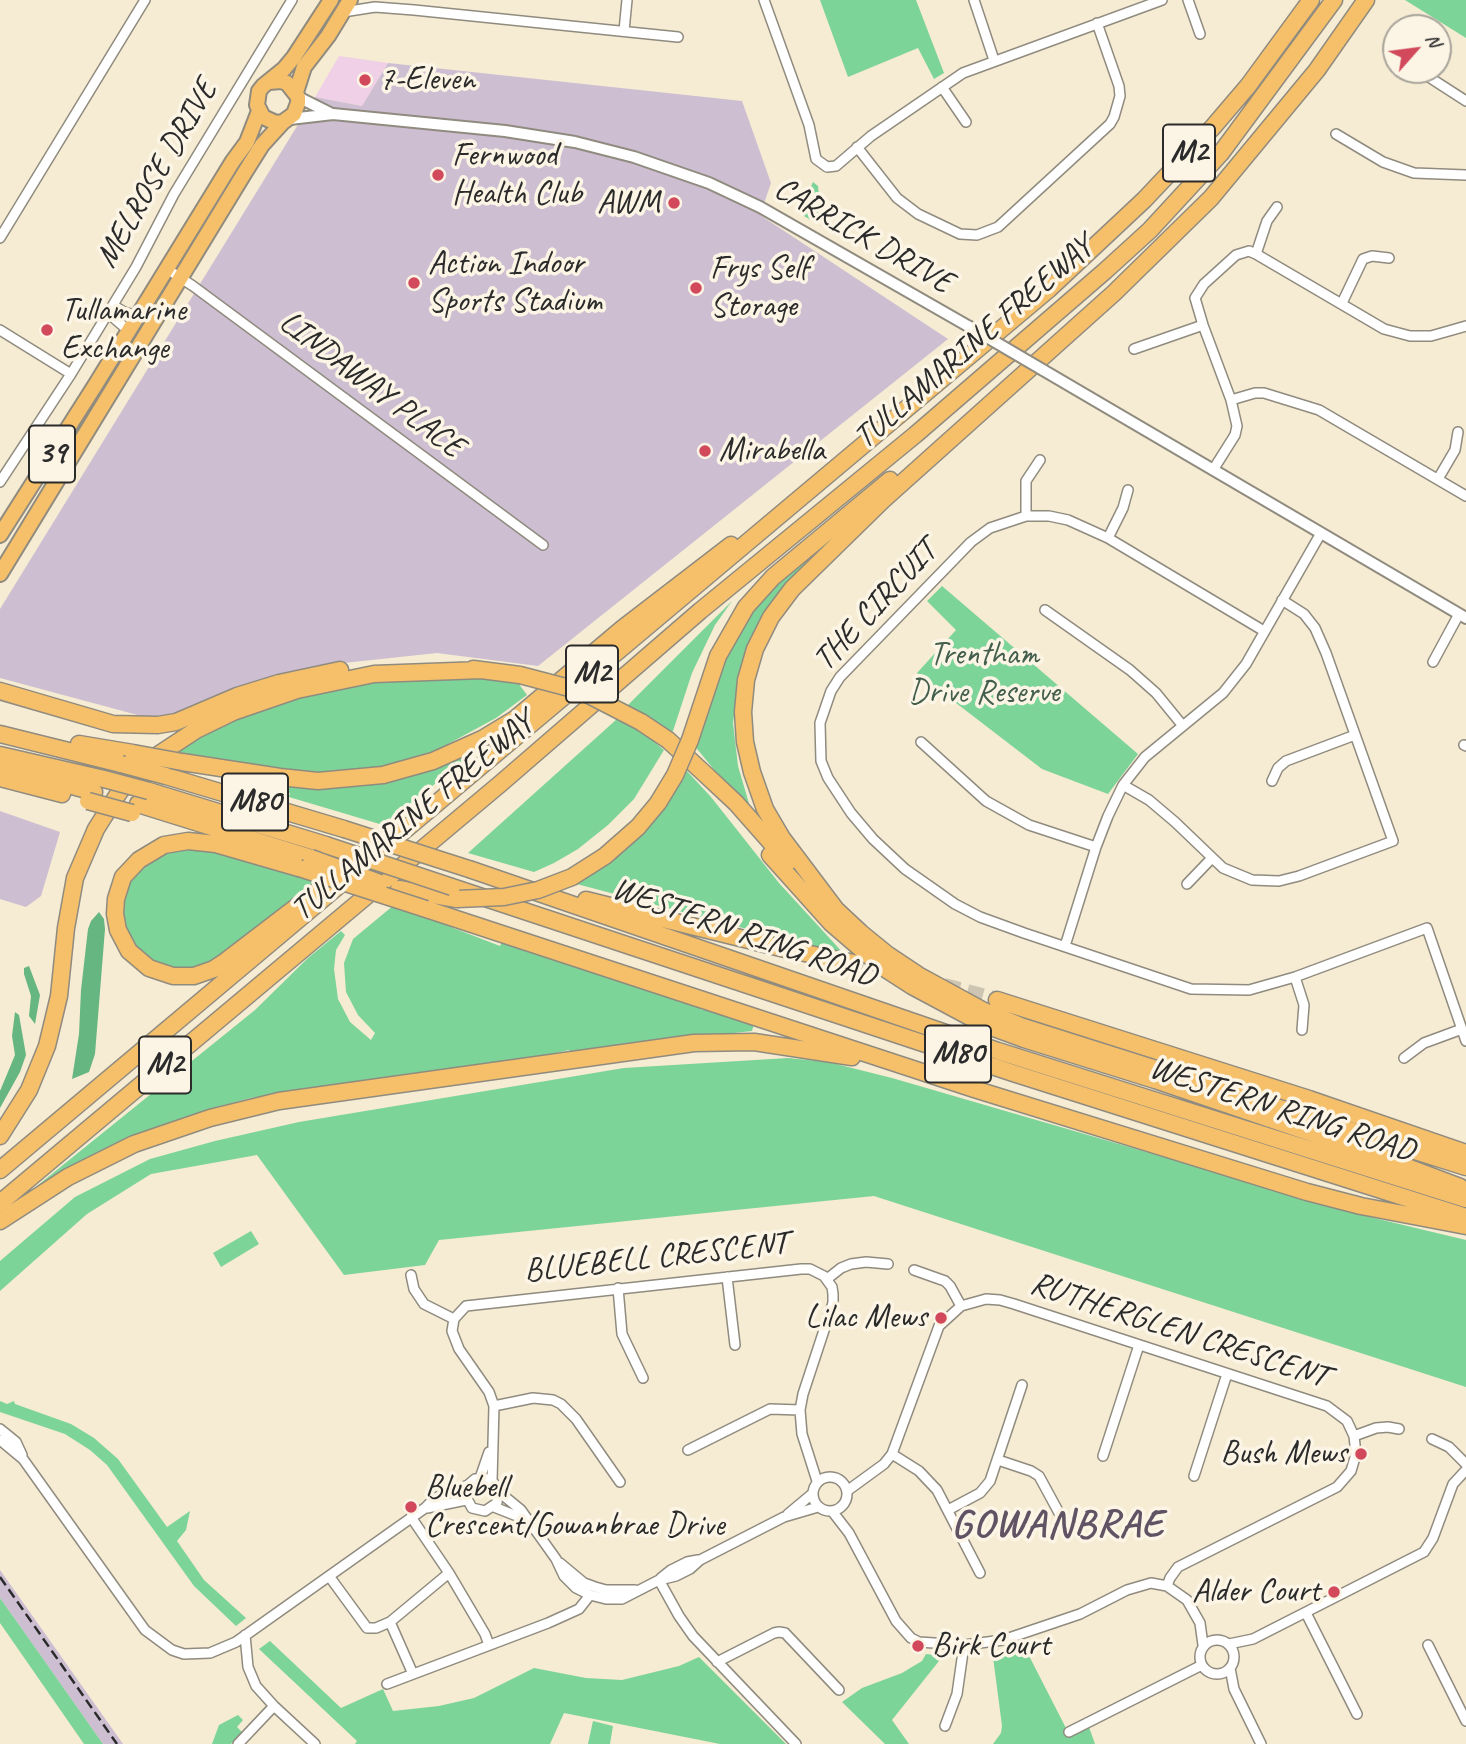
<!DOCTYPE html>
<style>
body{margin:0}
#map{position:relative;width:1466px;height:1744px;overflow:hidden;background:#f6ebd3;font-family:Caveat,sans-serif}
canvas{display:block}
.north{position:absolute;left:1382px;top:14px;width:70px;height:70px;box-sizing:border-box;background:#fcf5e5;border:2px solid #a8a49b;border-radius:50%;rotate:62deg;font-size:19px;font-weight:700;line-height:28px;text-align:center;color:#2b2b2b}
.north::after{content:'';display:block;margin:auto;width:24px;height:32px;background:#d1495b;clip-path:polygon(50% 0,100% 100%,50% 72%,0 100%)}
</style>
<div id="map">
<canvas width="1466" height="1744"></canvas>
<div class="north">N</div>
</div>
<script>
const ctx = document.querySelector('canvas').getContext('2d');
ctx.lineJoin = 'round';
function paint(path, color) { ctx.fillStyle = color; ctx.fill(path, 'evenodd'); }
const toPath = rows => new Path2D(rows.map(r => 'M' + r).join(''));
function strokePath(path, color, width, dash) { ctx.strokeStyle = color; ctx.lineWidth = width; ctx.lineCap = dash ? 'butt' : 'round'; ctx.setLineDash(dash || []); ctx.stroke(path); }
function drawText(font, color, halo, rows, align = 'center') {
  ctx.font = font + ' Caveat,sans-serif'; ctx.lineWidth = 7; ctx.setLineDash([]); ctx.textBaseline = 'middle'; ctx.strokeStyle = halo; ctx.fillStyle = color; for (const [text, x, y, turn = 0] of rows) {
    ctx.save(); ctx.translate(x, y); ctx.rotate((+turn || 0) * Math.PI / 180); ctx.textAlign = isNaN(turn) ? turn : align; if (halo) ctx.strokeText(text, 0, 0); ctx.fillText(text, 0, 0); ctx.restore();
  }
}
paint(toPath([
 [339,56,388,63,362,106,315,97]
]), '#efd0e6');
paint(toPath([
 [388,63,742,101,771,183,760,215,948,339,538,666,437,653,316,666,232,693,160,721,0,678,0,609,315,97,362,106],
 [0,811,60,832,41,896,26,907,0,899],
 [0,1570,123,1744,103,1744,0,1598]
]), '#cdbed2');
paint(toPath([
 [820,0,916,0,944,73,934,79,918,48,848,77],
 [1405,0,1466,0,1466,38],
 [813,182,818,186,819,196,824,204,814,222,799,213],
 [822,546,825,550,787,585,758,625,739,678,733,723,738,766,753,817,693,744,722,664,744,620,796,566],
 [942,586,1138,754,1108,794,1042,769,917,673,956,630,927,601],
 [732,601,715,625,692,673,672,734,628,705],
 [454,675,510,681,519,684,527,695,496,718,437,750,402,762,357,771,309,775,261,771,176,751,246,714,303,695,383,679],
 [617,719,641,731,664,750,634,799,608,825,578,849,554,863,534,872,468,853],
 [484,745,383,825,289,797,290,793,281,790,279,794,261,788,263,782,338,787,385,781],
 [685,769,711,797,779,883,845,955,573,883],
 [180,850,218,851,294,872,315,883,216,959,197,967,165,970,131,946,123,920,123,900,131,880,148,861,161,854],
 [394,905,500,946,503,940,701,1006,701,1010,705,1010,707,1007,754,1024,752,1031,644,1043,571,1055,569,1050,527,1060,251,1098,209,1109,147,1131,32,1190,255,1010,308,958,341,931,345,935,336,950,334,969,338,999,350,1022,371,1040,375,1033,358,1015,346,992,344,963,353,939],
 [788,1058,828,1062,892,1078,1370,1217,1466,1240,1466,1387,874,1196,439,1240,425,1265,344,1275,257,1155,151,1174,87,1214,0,1291,0,1261,75,1197,150,1159,215,1141,299,1122,624,1068],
 [251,1231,259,1244,221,1267,213,1253],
 [0,1401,7,1404,14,1401,15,1404,71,1424,94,1438,118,1459,167,1527,190,1511,186,1530,177,1541,204,1580,246,1618,236,1626,194,1586,107,1465,90,1450,65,1434,0,1412],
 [0,1598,22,1629,103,1744,84,1744,0,1623],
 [270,1641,341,1708,383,1689,393,1711,439,1706,474,1698,534,1668,586,1678,622,1680,679,1666,699,1657,786,1744,720,1744,564,1713,550,1744,355,1744,357,1741,259,1649],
 [1025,1648,1068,1732,1089,1727,1095,1744,993,1744,1001,1733,1002,1726,993,1657],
 [926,1654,943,1656,892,1720,909,1744,885,1744,842,1702,862,1688,902,1673,922,1661],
 [238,1715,243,1720,237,1727,242,1732,231,1744,212,1744,219,1725],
 [593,1721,613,1726,610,1744,588,1744]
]), '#7cd499');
paint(toPath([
 [99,912,104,919,105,929,95,1054,89,1072,72,1079,79,1034,81,990,88,929,91,921],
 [29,966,40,995,35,1024,29,1016,31,996,24,974,24,968],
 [15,1012,19,1015,26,1055,20,1072,0,1108,0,1091,15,1055,12,1036]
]), '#65b681');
strokePath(toPath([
 [944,986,997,1000]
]), '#cdc5b1', 16, [16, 8]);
const minor = toPath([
 [764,0,809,125,816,159,827,167,836,166,871,136,963,73,1162,0],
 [974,0,994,60],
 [1188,0,1200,34],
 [343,12,375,7,414,10,678,37],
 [624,31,627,0],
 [1418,70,1466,101],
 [942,87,966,122],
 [1336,134,1383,162,1414,173,1466,175],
 [857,147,897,198,918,214,960,234,977,235,998,227,1110,124,1114,117,1120,96,1119,86,1097,23],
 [0,238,145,0],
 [1256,254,1267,221,1277,207],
 [167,269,193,286,543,545],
 [1342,303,1363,259,1372,256,1389,258],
 [113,305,124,312,137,316],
 [108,313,129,331],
 [0,330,71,374],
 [1134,349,1203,325],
 [1231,400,1255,393,1264,393,1319,410,1466,496],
 [1213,470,1235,435,1237,426,1231,400,1203,325,1195,298,1204,284,1236,255,1249,251,1256,254,1384,329,1410,336,1431,336,1466,326],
 [1438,479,1455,450,1458,432],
 [0,482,71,374,136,267,174,194,292,0],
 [1026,516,1026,481,1040,460],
 [1108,538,1123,508,1128,490],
 [1045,610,1130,670,1156,693,1183,726],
 [1264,631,1108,538,1068,520,1049,516,1026,516,990,528,971,542,840,677,831,691,820,723,821,761,828,778,851,813,873,839,905,869,955,904,980,917,1024,933,1191,989,1249,990,1295,977,1427,928,1466,1041],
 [1433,662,1459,614],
 [921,742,986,801,1029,825,1096,847],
 [1464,745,1466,746],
 [1272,781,1278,768,1286,761,1355,735],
 [1123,785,1149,800,1175,822,1223,868,1252,880,1279,881,1299,876,1393,841,1326,653,1315,628,1304,614,1282,600],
 [1187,884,1211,859],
 [1065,946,1096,847,1108,816,1123,785,1145,757,1223,693,1246,664,1321,533],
 [1295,977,1304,1005,1302,1030],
 [1404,1058,1424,1043,1462,1029],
 [914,1270,945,1281,950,1286,961,1306],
 [411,1275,414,1289,424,1304,454,1319],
 [727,1277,735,1345],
 [827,1279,841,1268,851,1264,866,1262,888,1264],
 [618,1288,622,1334,643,1378],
 [494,1406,533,1398,553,1400,561,1404,576,1419,620,1482],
 [0,1429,16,1442,22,1455],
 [1354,1436,1376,1428,1388,1427,1399,1429],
 [1432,1439,1449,1447,1466,1464],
 [0,1440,23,1459,145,1630,172,1650,184,1654,210,1653,236,1642,425,1508,435,1498,468,1485,475,1479,484,1478,492,1481,498,1488,497,1503,485,1511,472,1508,465,1495,468,1485],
 [688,1450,770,1409,800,1410],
 [892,1454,919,1471,937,1490,980,1573],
 [1103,1456,1139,1345],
 [998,1460,1031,1471,1039,1476,1064,1522],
 [1194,1476,1227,1374],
 '813 1494a17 17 0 1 1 34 0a17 17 0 1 1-34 0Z',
 [480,1478,489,1452],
 [492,1481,494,1406,489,1392,459,1349,452,1331,454,1319,466,1306,801,1269,810,1269,824,1276,832,1287,833,1294,833,1303,803,1394,800,1410,802,1434,817,1481],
 [847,1491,884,1464,892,1454,939,1326,961,1306,986,1299,1000,1300,1014,1304,1327,1406,1347,1421,1354,1436,1356,1454,1351,1471,1337,1487,1178,1567,1170,1578,1167,1586],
 [499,1492,521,1510,556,1559,564,1576,576,1588,590,1595,606,1599,622,1599,659,1580,676,1576,690,1569,700,1560,784,1517,818,1507],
 [494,1507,527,1520],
 [427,1508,466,1500],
 [948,1510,980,1493,990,1481,1022,1385],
 [832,1511,849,1533,896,1621,911,1638,919,1642,964,1645,1003,1640,1080,1614,1127,1590,1151,1583,1167,1586,1187,1600,1200,1623,1203,1645],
 [788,1514,812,1494],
 [411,1517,449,1573,485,1634,489,1645],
 [560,1563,584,1583,595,1587,606,1590,635,1590],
 [329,1576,367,1628,376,1628,390,1622,449,1573],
 [661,1578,671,1570,687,1562,698,1560],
 [659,1580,679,1616,693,1636,796,1744],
 [1306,1613,1357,1714],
 [390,1622,413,1674],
 [245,1635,248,1667,256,1686,274,1706,315,1744],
 '1200 1657a17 17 0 1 1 34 0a17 17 0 1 1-34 0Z',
 [1229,1644,1253,1639,1424,1552,1433,1538,1453,1484,1466,1470],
 [1428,1645,1466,1721],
 [717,1662,774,1633,779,1632,785,1633,839,1690],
 [1230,1668,1234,1689,1261,1744],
 [387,1684,548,1623,579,1609,590,1595],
 [945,1726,957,1694,964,1645],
 [1069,1732,1202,1665],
 [238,1744,274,1706]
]);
const tertiary = toPath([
 [298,97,330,113],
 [290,119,333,114,505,131,575,142,634,157,709,183,760,207,968,326],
 [1043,370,1466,618]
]);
const primary = toPath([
 [269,82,281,81,287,83,298,97,298,103,294,114,283,122,276,123,263,117,257,105,259,91,263,86,284,69,294,57,331,0],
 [296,92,304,67,328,36,350,0],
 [0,535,96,384,233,161,247,142,259,111],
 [0,574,245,172,262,145,283,122]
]);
const motorway = toPath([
 [473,669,520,675],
 [0,691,113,724,158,725,176,722,237,696,279,683,340,670],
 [641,722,668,740,705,774,736,803,788,862],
 [0,734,121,764],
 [690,740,718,656,746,607,773,577,890,480],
 [79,744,133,753],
 [0,755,104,779],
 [182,762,280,777,318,781,383,775,433,761,482,739,515,719,623,628,731,545],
 [0,766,94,792],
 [166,776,344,829],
 [0,778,62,794],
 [149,791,326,845],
 [138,804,311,858],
 [770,855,831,923,881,966,912,986,983,1024,1024,1039,1155,1080,1367,1152,1460,1187],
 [299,868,216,844,188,841,164,845,139,860,123,877,116,899,115,914,118,930,129,951,149,968,173,976,194,976,214,969,223,963,321,888],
 [472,870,998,1051,1466,1199],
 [452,887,1013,1073,1466,1217],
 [399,889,457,899],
 [586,900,785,949,854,963],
 [831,905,861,933,888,955,918,975,984,1011,1023,1027,1466,1167],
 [426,909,974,1089,1307,1192,1361,1206,1466,1226],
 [837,911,782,838,765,809,752,772,745,742,743,712,746,680,755,649,771,617,792,589,883,500,1114,293,1211,198,1317,70,1366,0],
 [997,1000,1309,1099,1466,1153],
 [0,1136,29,1090,47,1046,59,996,66,928,75,878,96,829,120,791,135,775,152,759,196,730,233,712,297,690,374,674,482,670],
 [0,1170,1049,289,1144,200,1213,127,1248,86,1311,0],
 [0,1203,500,784,700,611,915,435,1105,271,1150,230,1221,153,1334,0],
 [0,1221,68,1177,134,1144,210,1118,279,1101,694,1043,754,1042,852,1057]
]);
strokePath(minor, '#908b7f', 12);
strokePath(tertiary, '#908b7f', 14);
strokePath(primary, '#908b7f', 18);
strokePath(motorway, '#908b7f', 19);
strokePath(minor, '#fff', 9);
strokePath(tertiary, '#fff', 10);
strokePath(primary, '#f6c06b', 14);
strokePath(motorway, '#f6c06b', 16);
strokePath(toPath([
 [0,1577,117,1744]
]), '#2b2b2b', 2.5, [10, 5]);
const tertiaryBridge = toPath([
 [968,326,1043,370]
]);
const motorwayBridge = toPath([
 [520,675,581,691,641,722],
 [133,753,182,762],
 [121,764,166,776],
 [104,779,149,791],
 [88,801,132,813],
 [344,829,472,870],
 [326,845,452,887],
 [311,858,380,883],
 [299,868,426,909],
 [457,899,504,897,538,890,572,877,605,856,638,827,658,803,675,775,690,740]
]);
strokePath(tertiaryBridge, '#908b7f', 14, []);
strokePath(motorwayBridge, '#908b7f', 19, []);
strokePath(tertiaryBridge, '#fff', 10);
strokePath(motorwayBridge, '#f6c06b', 16);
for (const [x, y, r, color] of [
 [365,80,7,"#d1495b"],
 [438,175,7,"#d1495b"],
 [674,203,7,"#d1495b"],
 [414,283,7,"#d1495b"],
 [696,288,7,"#d1495b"],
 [47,330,7,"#d1495b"],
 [705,451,7,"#d1495b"],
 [941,1318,7,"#d1495b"],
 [1361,1454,7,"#d1495b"],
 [411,1507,7,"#d1495b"],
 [1334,1592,7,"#d1495b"],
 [918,1646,7,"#d1495b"]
]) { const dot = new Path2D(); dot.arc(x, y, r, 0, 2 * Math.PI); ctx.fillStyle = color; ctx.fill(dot); strokePath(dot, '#fcf5e5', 2.5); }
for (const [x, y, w] of [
 [1189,153,52],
 [52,454,46],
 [592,674,52],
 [255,802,66],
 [958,1054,66],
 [165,1065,52]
]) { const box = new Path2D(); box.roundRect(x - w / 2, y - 28.5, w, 57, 5); ctx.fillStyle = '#fcf5e5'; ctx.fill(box); strokePath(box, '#2b2b2b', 2); }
drawText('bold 32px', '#2b2b2b', null, [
 ["M2",1189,153],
 ["39",52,454],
 ["M2",592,674],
 ["M80",255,802],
 ["M80",958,1054],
 ["M2",165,1065]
]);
drawText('33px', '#2b2b2b', '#fcf5e5', [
 ["7-Eleven",379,80],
 ["Fernwood",452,156],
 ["Health Club",452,194],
 ["AWM",660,203,"right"],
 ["Action Indoor",428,264],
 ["Sports Stadium",428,302],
 ["Frys Self",710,269],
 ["Storage",710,307],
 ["Tullamarine",61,311],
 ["Exchange",61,349],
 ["Mirabella",719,451],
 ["Lilac Mews",927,1318,"right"],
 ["Bush Mews",1347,1454,"right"],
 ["Bluebell",425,1488],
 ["Crescent/Gowanbrae Drive",425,1526],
 ["Alder Court",1320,1592,"right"],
 ["Birk Court",932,1646]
], 'left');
drawText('33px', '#2b2b2b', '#fcf5e5', [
 ["MELROSE DRIVE",157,174,-60],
 ["CARRICK DRIVE",863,236,30],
 ["TULLAMARINE FREEWAY",974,343,-41],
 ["LINDAWAY PLACE",371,385,37],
 ["THE CIRCUIT",876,606,-47],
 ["TULLAMARINE FREEWAY",413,817,-40],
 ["WESTERN RING ROAD",744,933,19],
 ["WESTERN RING ROAD",1282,1110,18],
 ["BLUEBELL CRESCENT",656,1258,-6],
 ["RUTHERGLEN CRESCENT",1179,1331,18]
]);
drawText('33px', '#435e4c', '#fcf5e5', [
 ["Trentham",984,655],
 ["Drive Reserve",984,693]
]);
ctx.letterSpacing = '2px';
drawText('bold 40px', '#615264', '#fcf5e5', [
 ["GOWANBRAE",1058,1526]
]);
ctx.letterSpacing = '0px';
</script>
